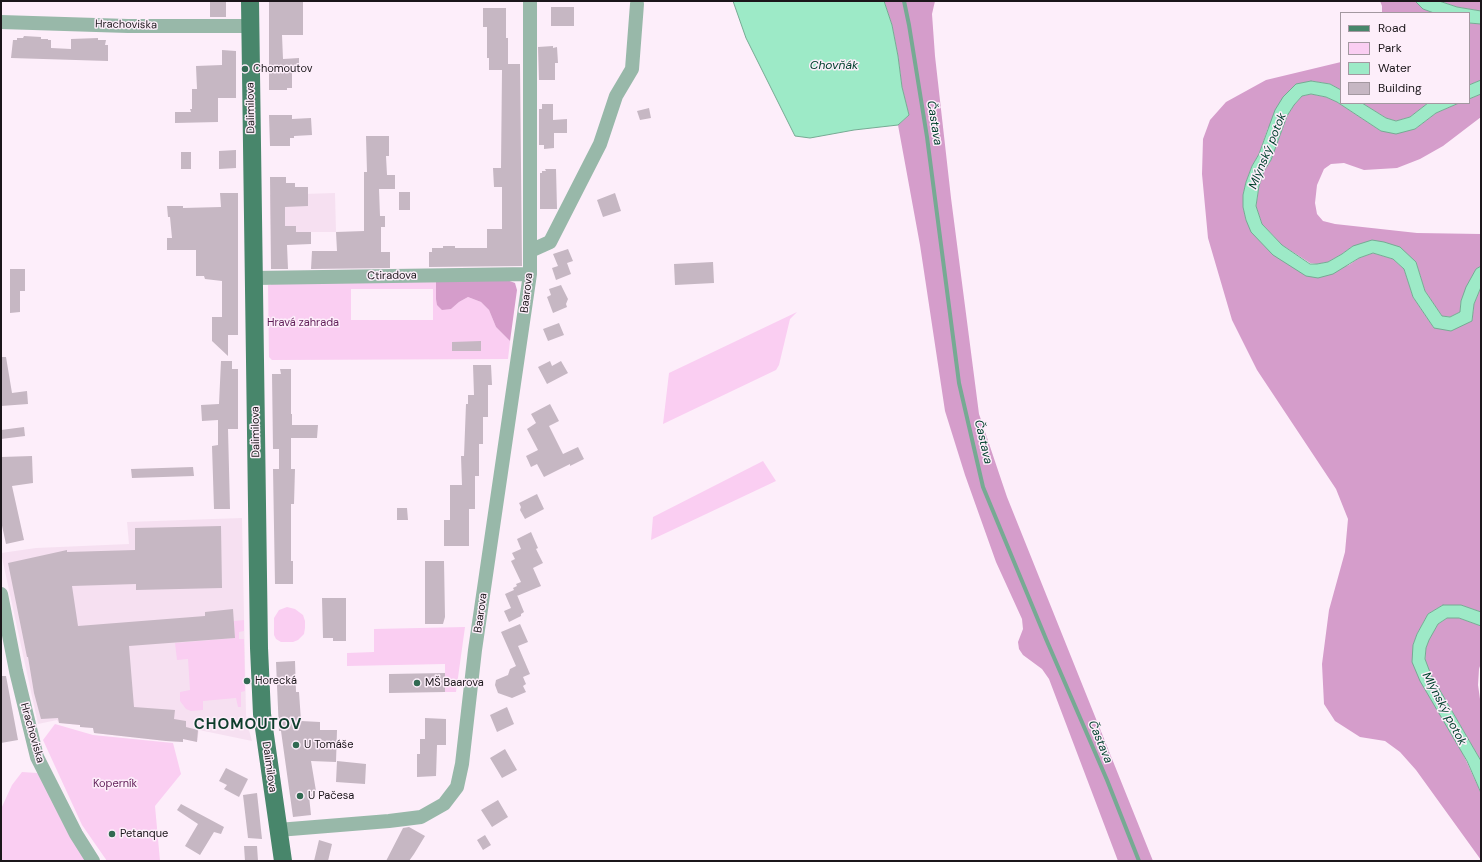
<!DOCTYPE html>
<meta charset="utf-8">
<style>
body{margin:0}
#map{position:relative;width:1482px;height:862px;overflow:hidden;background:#fdeefa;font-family:"DM Sans",sans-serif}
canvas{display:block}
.frame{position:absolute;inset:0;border:2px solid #1b161a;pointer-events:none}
.legend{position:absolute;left:1340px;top:12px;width:130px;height:92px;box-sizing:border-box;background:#fdeefa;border:1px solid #a398a0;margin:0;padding:5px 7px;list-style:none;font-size:12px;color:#1b161a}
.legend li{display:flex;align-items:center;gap:8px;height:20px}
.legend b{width:20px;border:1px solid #a398a0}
</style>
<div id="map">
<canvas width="1482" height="862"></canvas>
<div class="frame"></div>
<ul class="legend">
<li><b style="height:5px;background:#48866b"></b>Road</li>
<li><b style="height:11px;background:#facef2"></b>Park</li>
<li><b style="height:11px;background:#9deac7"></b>Water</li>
<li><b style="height:11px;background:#c6b7c3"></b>Building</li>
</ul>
</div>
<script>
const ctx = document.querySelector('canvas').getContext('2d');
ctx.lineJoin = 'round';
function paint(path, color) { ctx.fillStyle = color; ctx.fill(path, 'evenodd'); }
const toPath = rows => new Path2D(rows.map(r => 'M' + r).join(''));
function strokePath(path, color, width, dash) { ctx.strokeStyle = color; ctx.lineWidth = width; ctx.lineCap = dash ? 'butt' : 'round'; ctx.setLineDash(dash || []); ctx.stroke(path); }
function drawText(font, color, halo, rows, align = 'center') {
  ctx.font = font + ' "DM Sans",sans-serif'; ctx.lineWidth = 3; ctx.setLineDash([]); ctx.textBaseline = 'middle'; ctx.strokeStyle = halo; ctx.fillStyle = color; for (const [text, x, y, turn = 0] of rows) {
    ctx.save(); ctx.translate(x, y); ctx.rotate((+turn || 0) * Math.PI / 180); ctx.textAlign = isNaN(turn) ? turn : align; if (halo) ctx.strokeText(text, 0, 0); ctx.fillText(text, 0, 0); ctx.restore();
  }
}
paint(toPath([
 [335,193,336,232,271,232,270,195],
 [242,518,246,714,247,723,252,741,199,730,197,742,183,739,183,742,166,741,94,733,93,728,80,727,80,725,59,723,57,720,38,724,1,553,36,548,129,544,127,522]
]), '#f6e0f1');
paint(toPath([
 [436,280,451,309,459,302,468,297,481,302,489,310,496,327,510,341,508,359,272,360,269,357,268,285,271,285,271,283],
 [351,289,433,289,433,320,351,320],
 [797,312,790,319,779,365,776,370,663,424,669,373],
 [763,461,776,481,651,540,653,517],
 [287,607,295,609,303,615,305,621,305,628,304,634,298,640,293,642,281,642,276,639,274,635,274,618,279,610],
 [244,620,244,631,239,632,239,639,244,639,245,691,241,692,241,707,238,707,236,698,203,701,203,710,191,711,186,709,180,701,180,692,190,690,188,659,177,660,175,643,235,638,234,621],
 [465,627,456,692,445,692,445,664,347,666,347,653,374,652,374,629],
 [55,724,93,735,173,743,181,774,155,806,160,861,107,861,82,825,43,740],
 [22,772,37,773,45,780,87,861,1,861,1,809,12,785]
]), '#facef2');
paint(toPath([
 [884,1,935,1,932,14,935,56,951,198,979,414,1007,497,1153,861,1118,861,1049,679,1042,669,1023,655,1019,649,1018,642,1023,629,1022,619,996,562,965,475,945,411,920,245,898,125,909,115,902,87,898,56,892,25],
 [1380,1,1415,1,1423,9,1434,13,1382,13,1382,6],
 [1439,1,1481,1,1481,11,1457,7],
 [1469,23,1481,24,1481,80,1469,85],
 [1341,62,1341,90,1330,84,1311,81,1268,128,1259,154,1252,166,1246,182,1243,195,1243,207,1246,220,1306,276,1349,265,1359,258,1373,253,1393,259,1404,269,1413,297,1434,328,1472,321,1474,304,1481,287,1481,612,1461,605,1443,605,1428,614,1417,634,1413,645,1481,793,1481,860,1416,770,1400,752,1385,741,1360,737,1335,721,1324,704,1322,664,1329,610,1345,552,1348,519,1336,489,1257,370,1232,320,1208,238,1202,174,1203,139,1210,120,1226,102,1266,80],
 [1311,94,1326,97,1337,102,1381,131,1415,129,1436,113,1459,103,1469,103,1469,99,1481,94,1481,117,1443,146,1420,159,1397,168,1364,170,1344,163,1331,164,1324,169,1317,185,1315,203,1317,214,1323,221,1335,224,1417,233,1481,234,1481,266,1476,269,1461,301,1460,312,1450,317,1442,316,1425,291,1416,262,1353,246,1342,254,1328,262,1317,264,1310,263,1282,245,1262,224,1256,206,1259,186,1264,171,1271,160,1287,116,1294,105,1302,96],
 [1362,103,1428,103,1410,117,1396,121,1386,118],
 [436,280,507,280,515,283,517,290,510,341,496,327,489,310,481,302,468,297,459,302,451,309,442,310,437,305,436,299],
 [1447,618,1459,618,1481,626,1481,663,1479,669,1478,685,1481,706,1481,761,1431,675,1425,660,1426,648,1429,639,1438,624]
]), '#d59dcb');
const water = toPath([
 [733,1,884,1,892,25,898,56,902,87,909,115,898,125,854,130,810,138,795,136,746,38,733,1],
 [1415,1,1439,1,1457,7,1481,11,1481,24,1469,23,1469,13,1434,13,1423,9,1415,1],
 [1481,80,1481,94,1469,99,1469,85,1481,80],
 [1311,81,1330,84,1341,90,1341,103,1362,103,1386,118,1396,121,1410,117,1428,103,1459,103,1436,113,1415,129,1396,134,1381,131,1337,102,1326,97,1311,94,1302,96,1294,105,1287,116,1271,160,1264,171,1259,186,1256,206,1262,224,1282,245,1310,264,1317,264,1328,262,1342,254,1353,246,1372,240,1384,242,1400,247,1416,262,1425,291,1442,316,1450,317,1460,312,1461,301,1466,287,1476,269,1481,266,1481,287,1474,304,1472,321,1451,331,1434,328,1413,297,1404,269,1393,259,1373,253,1359,258,1333,274,1318,278,1306,276,1273,255,1251,232,1246,220,1243,207,1243,195,1246,182,1252,166,1259,154,1275,110,1283,97,1296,84,1311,81],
 [1443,605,1461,605,1481,612,1481,626,1459,618,1447,618,1438,624,1429,640,1426,648,1425,659,1431,675,1481,761,1481,793,1467,761,1420,681,1412,662,1413,645,1417,634,1428,614,1443,605]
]);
paint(water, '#9deac7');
strokePath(water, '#76aa93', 1);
strokePath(toPath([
 [904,1,909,25,927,137,959,383,983,487,1046,639,1107,780,1139,861]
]), '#76aa93', 4);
paint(toPath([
 [210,1,226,1,226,17,210,17],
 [269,1,303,1,303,35,282,35,283,59,299,58,299,73,292,73,292,88,287,88,287,90,269,90],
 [551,7,574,7,574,26,551,26],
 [483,8,506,8,506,38,508,38,508,64,520,64,522,266,429,267,429,252,432,252,432,248,443,248,443,246,455,246,455,248,487,248,487,229,502,229,502,187,494,187,493,168,501,168,502,70,489,70,489,58,487,58,487,27,483,27],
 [24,36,41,37,41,39,48,39,48,40,51,40,51,48,71,49,71,39,98,38,98,40,106,40,105,45,108,45,108,61,11,58,13,40,17,40,17,38,23,38],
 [553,46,553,48,557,47,558,63,555,63,555,80,539,80,538,47],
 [222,50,236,51,236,98,218,98,218,122,175,123,175,112,191,112,190,109,192,109,192,89,197,89,196,66,222,65],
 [542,104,553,104,553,120,567,119,567,133,554,133,554,148,544,149,544,145,539,145,539,109,542,109],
 [649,108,651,118,640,120,637,111],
 [269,115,292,115,292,119,311,118,312,135,294,136,294,138,290,138,290,146,270,146],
 [366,136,389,136,389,156,386,156,387,175,395,175,395,189,379,189,380,216,385,216,385,227,381,227,381,252,390,252,390,268,311,269,312,251,337,251,336,232,364,231,364,172,367,172],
 [236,150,236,168,219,169,219,151],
 [181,152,191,152,191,169,181,169],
 [545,169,556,169,557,209,540,209,540,173,542,173,542,171,546,171],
 [270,177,286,177,286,183,295,183,295,187,308,187,308,206,285,207,285,226,296,226,296,232,311,232,311,244,287,245,288,269,271,269],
 [399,192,410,192,410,210,399,210],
 [220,193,238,193,238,335,228,335,228,356,212,341,212,317,222,317,222,281,205,279,204,276,196,276,196,250,167,250,167,238,172,238,170,217,168,217,167,206,183,206,183,208,221,207],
 [615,193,621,211,603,217,597,200],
 [568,249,573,261,567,263,571,274,556,280,552,268,558,266,553,254],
 [713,262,714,283,675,285,674,264],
 [10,269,25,269,25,291,20,291,20,312,10,313],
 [561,285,568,299,566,304,567,307,553,313,547,297,551,295,549,289],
 [559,323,564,335,548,341,543,329],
 [481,341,481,351,452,351,452,342],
 [1,357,6,357,12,393,27,391,28,404,1,406],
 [221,361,232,361,232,369,238,369,238,429,228,429,230,509,214,509,212,446,218,445,218,420,202,421,201,405,219,404],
 [550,361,552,366,561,361,568,373,547,384,538,367],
 [473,365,491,365,492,385,488,385,488,417,483,417,483,444,479,444,479,476,475,476,475,509,469,509,469,546,444,546,444,520,450,520,450,485,462,485,461,456,464,456,466,404,468,404,468,395,474,395],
 [280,369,291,369,291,414,292,414,292,425,318,425,317,438,291,438,291,469,295,469,294,504,291,504,291,561,293,561,293,584,275,584,273,469,279,469,279,449,273,449,272,374,281,374],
 [550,404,559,421,549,426,563,454,578,447,584,459,570,466,570,464,544,477,537,464,531,467,526,456,538,450,527,429,536,423,531,414],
 [24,427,25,436,1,439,1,430],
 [32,456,33,483,12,486,24,540,6,544,1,521,1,457],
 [193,467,194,476,132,478,131,469],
 [537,494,544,509,525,519,520,510,521,507,519,503],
 [397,508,407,508,408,520,397,520],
 [221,526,222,588,136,590,136,584,72,586,78,626,205,616,205,612,233,609,235,638,129,646,134,707,175,710,174,719,186,721,186,727,198,730,197,742,183,739,183,742,166,741,94,733,93,728,80,727,80,725,59,723,58,718,41,719,34,693,28,657,27,657,8,563,67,550,67,552,135,550,135,528],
 [531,532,538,548,536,549,543,563,533,568,541,586,517,596,517,595,524,612,521,614,521,616,509,622,504,611,511,608,505,594,514,590,513,588,517,586,516,584,521,582,511,561,515,559,512,553,521,549,517,539],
 [425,561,444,561,445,617,443,624,425,624],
 [322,598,346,598,346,641,333,641,333,638,323,638],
 [520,624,528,642,518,646,530,674,523,677,526,684,523,686,526,692,512,698,498,693,495,685,496,680,508,675,510,669,516,666,501,632],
 [295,661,296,692,299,692,301,721,320,722,320,730,337,730,336,762,311,761,316,791,311,792,312,796,309,796,311,815,293,817,281,731,279,731,276,662],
 [445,673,445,692,389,693,389,674],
 [1,676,6,676,18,740,1,743],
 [507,707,514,724,497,732,490,715],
 [425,718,446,719,446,745,437,745,436,776,417,777,417,754,420,754,420,739,425,739],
 [505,749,517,770,502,778,490,758],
 [337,761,366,764,365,784,336,782],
 [226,768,248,779,239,797,224,789,227,785,219,781],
 [257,793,262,839,248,838,243,795],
 [498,800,508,817,492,827,481,810],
 [181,804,224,827,221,834,214,832,200,855,185,846,198,824,177,810],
 [409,827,425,836,414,854,409,861,386,861,403,828],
 [485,835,491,845,483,850,477,840],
 [319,840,332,844,328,861,314,861],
 [244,846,257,846,258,861,245,861]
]), '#c6b7c3');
strokePath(toPath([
 [1,22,128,26,250,26],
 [530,251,550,242,600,144,616,96,632,69,637,4],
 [254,278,530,274],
 [1,594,16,671,37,757,76,834,93,861],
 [278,830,389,821,421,817,444,804,457,787,462,764,475,650,530,274,530,1]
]), '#98b8a9', 14);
strokePath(toPath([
 [250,1,259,648,262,714,283,861]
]), '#48866b', 18);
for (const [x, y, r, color] of [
 [245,69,4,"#316a52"],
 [247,681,4,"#316a52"],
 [417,683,4,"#316a52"],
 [296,745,4,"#316a52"],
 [300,796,4,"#316a52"],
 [112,834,4,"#316a52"]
]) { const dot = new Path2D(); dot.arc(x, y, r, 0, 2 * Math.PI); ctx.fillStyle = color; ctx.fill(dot); strokePath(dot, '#fdeefa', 1.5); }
drawText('11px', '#1b161a', '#fdeefa', [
 ["Hrachoviska",126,25,1],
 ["Dalimilova",251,108,-91],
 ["Ctiradova",392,276,-1],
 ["Baarova",527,293,-83],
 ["Dalimilova",256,432,-91],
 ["Baarova",481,613,-82],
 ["Hrachoviska",32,733,74],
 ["Dalimilova",269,767,82]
]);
drawText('11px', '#1b161a', '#fdeefa', [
 ["Chomoutov",253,69],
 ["Horecká",255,681],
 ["MŠ Baarova",425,683],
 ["U Tomáše",304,745],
 ["U Pačesa",308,796],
 ["Petanque",120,834]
], 'left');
drawText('11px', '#601e58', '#fdeefa', [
 ["Hravá zahrada",303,323],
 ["Koperník",115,784]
]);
drawText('italic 12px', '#00422d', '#fdeefa', [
 ["Chovňák",834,66],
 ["Častava",934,123,81],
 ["Mlýnský potok",1268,151,-68],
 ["Častava",983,442,77],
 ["Mlýnský potok",1444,709,62],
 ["Častava",1100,742,67]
]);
ctx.letterSpacing = '1px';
drawText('bold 15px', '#0d3d2c', '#fdeefa', [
 ["CHOMOUTOV",248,725]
]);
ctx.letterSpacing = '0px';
</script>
